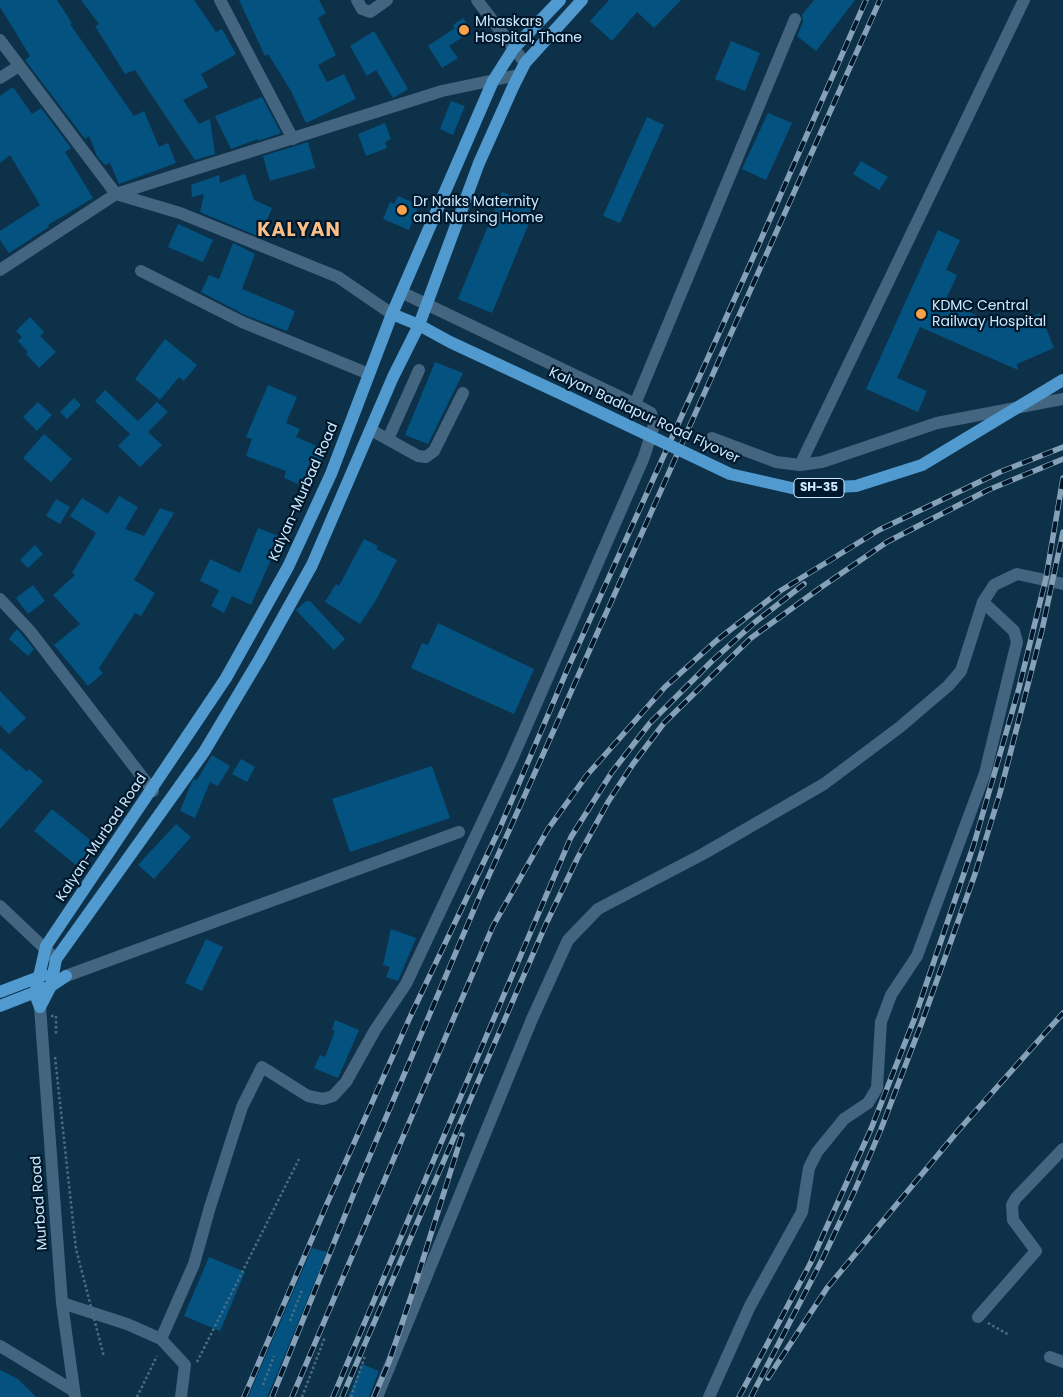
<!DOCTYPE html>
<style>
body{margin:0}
canvas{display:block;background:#0e314a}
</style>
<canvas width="1063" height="1397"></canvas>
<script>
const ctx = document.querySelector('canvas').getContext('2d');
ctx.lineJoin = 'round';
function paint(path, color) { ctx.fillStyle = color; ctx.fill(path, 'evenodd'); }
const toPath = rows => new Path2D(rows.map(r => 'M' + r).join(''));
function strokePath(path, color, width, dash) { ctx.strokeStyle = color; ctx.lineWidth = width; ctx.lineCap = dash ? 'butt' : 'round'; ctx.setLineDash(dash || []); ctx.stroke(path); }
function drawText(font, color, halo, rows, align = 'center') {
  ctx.font = font + ' Poppins,sans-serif'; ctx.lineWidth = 4.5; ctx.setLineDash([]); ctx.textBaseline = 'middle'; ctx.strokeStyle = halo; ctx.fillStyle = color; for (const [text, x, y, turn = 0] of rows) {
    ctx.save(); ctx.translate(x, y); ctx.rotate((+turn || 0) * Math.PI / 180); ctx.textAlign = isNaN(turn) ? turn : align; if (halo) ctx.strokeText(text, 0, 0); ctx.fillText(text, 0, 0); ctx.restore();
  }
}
paint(toPath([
 [0,0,57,0,72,23,70,24,134,116,144,111,159,147,168,143,176,163,119,184,110,163,105,165,97,156,89,136,85,139,25,60,30,56,0,7],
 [81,0,194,0,216,32,222,29,236,54,201,74,208,87,183,100,199,124,210,119,215,154,195,160,135,70,125,74,95,26,99,24],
 [239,0,319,0,326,13,318,18,336,55,318,65,327,82,344,74,356,99,306,123,291,91,268,54,265,56],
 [609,0,681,0,654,28,637,12,612,41,590,21],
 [814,0,855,0,816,51,797,36,803,22,802,15],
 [463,18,472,31,449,46,458,58,442,68,428,46,455,28,453,25],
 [374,31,408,89,393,98,376,70,367,76,350,46],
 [731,41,760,53,745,91,715,79],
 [13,87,32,114,41,108,71,148,65,152,93,198,48,225,49,227,9,253,0,240,0,231,40,205,10,155,0,163,0,96],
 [262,97,281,133,258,141,258,139,231,149,215,116],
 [451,101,465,106,453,135,440,129],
 [768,113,792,123,766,180,742,169],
 [647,117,664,125,620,223,603,216],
 [385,123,391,139,385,142,387,148,366,156,358,134],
 [308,142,315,168,270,181,263,156],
 [861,161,888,177,879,190,853,174],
 [245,174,254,200,272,208,260,237,200,212,204,194,192,197,191,185,219,175,220,183],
 [502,192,536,206,492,313,458,299],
 [398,196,419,205,409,230,383,219,390,202,394,204],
 [178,224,213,240,203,262,168,247],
 [938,230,960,240,946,270,957,275,945,301,1004,328,1040,313,1054,348,1017,364,1018,370,920,327,897,378,927,391,918,412,866,389],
 [233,243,255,254,242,289,295,311,287,331,245,315,201,292,209,275,219,279],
 [30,317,44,332,40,336,56,352,39,368,26,354,28,352,18,341,22,337,16,331],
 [165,339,197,365,184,381,179,377,160,400,135,379],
 [435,362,463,373,428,444,405,435],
 [268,385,297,397,286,423,300,429,296,437,326,450,310,489,284,478,286,471,246,456,252,439,246,437],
 [105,390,138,421,157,402,168,412,148,432,162,445,140,467,118,446,130,434,95,401],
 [74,398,81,405,67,419,60,412],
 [38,402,52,415,37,431,23,417],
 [44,434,72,459,51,482,23,458],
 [119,496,138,507,125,529,144,536,160,508,174,513,134,580,155,593,141,616,135,613,99,668,103,673,88,686,54,645,80,624,53,595,75,575,72,573,96,533,70,516,82,498,108,514],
 [56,499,70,507,60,524,46,516],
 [258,528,281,537,251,605,232,596,224,613,211,606,219,590,200,581,210,559,240,573],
 [364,539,378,546,376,549,397,560,376,600,360,624,325,602,336,584,339,586],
 [35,545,43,554,28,568,20,560],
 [33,585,45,601,28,614,16,598],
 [306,601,310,601,345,639,334,650,296,610],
 [438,623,534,669,514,714,411,668,422,643,428,645],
 [17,629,34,649,28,656,9,639],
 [0,691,26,718,9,734,0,725],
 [0,748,27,772,29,769,43,781,0,829],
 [212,755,230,766,218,786,210,782,195,818,180,811,191,784,194,779,197,780],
 [241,759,255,767,247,782,232,774],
 [432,766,450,818,350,852,332,799],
 [52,809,95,844,77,866,34,831],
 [176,824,191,837,154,879,138,865],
 [391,929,416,938,398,981,386,977,390,967,383,965],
 [206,939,223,947,202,991,185,983],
 [335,1020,359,1030,338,1078,314,1068,320,1055,325,1057,335,1031,332,1030],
 [312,1248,327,1252,277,1374,267,1397,248,1397],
 [209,1257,245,1272,220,1331,184,1316],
 [362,1364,379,1371,369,1397,348,1397],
 [0,1370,18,1379,36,1397,0,1397]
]), '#03527f');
strokePath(toPath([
 [51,1016,56,1016,56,1036],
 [290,1321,302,1290],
 [988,1323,1009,1335],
 [197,1362,299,1159],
 [263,1385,274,1356],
 [137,1397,157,1356],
 [302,1397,325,1337],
 [351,1397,365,1356]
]), '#4c6c83', 2.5, [2.5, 2.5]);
strokePath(toPath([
 [220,0,293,139],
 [357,0,362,9,370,12,387,0],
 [477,0,525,63],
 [0,40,116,194],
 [0,78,19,66],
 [116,194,180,213,338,277,392,314],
 [0,270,116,194,442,91,518,75],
 [141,271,242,322,369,374],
 [635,404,795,19],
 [371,430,418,456,426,457,434,451,463,393],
 [712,438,776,462,800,465,822,462,937,423,1063,399],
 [388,439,419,370],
 [800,465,1024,0],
 [0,599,30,631,153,791],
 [0,906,56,959],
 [66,976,459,832],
 [40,1007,62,1303,75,1397],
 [62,1303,127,1324,161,1339,185,1365,181,1397],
 [978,1317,1036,1251,1013,1220,1012,1205,1016,1198,1063,1149],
 [161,1339,194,1264,210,1207,242,1107,262,1067,308,1096,323,1099,333,1096,346,1082,375,1030,406,984,512,759,644,457,654,425,651,413,635,404,403,293],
 [0,1346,74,1391],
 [1050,1357,1063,1362],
 [377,1397,532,1019,568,940,598,909,703,854,824,784,900,727,948,686,961,671,983,602,994,585,1017,574,1063,584],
 [709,1397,750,1306,802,1212,809,1168,817,1152,844,1119,868,1103,877,1088,881,1022,891,995,917,956,985,773,1017,642,1014,631,983,602]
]), '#43657f', 12);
strokePath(toPath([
 [392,314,419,325,450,342,566,396],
 [0,992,44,975],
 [0,1006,51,986,66,976],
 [40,1007,51,986,56,959,204,752,259,660,312,565,393,377,419,325,479,163,513,87,525,63,582,0],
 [40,1007,35,994,46,946,226,678,288,567,331,474,392,314,493,81,514,48,560,0]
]), '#509acf', 12);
const rail = toPath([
 [768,1378,827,1288,957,1132,1063,1013],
 [244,1397,326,1206,411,1015,499,830,568,668,748,269,866,0],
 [272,1397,354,1193,478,900,880,0],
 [292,1397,493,926,548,829,587,775,665,687,716,641,780,591,879,530,1000,472,1063,447],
 [333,1397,571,837,612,772,650,723,712,661,754,623,804,584],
 [342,1397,546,924,578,857,608,802,633,764,664,723,751,638,820,588,887,542,988,490,1063,459],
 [374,1397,389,1362,414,1288,462,1135],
 [739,1397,810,1264,871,1129,914,1020,974,844,1019,688,1046,578,1063,478],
 [751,1397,823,1258,855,1190,881,1129,922,1022,975,874,1000,793,1042,630,1063,532]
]);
strokePath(rail, '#84a1b8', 5.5);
strokePath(rail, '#00182b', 4, [11]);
strokePath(toPath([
 [55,1057,76,1249,104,1357]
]), '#4c6c83', 2.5, [2.5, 2.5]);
strokePath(toPath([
 [566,396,730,474,796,489,856,486,922,465,1063,380]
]), '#509acf', 12);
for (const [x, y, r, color] of [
 [464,30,6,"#f8a14a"],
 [402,210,6,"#f8a14a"],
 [921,314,6,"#f8a14a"]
]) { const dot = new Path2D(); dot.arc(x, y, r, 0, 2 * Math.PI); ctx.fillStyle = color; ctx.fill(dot); strokePath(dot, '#00182b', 2); }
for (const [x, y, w] of [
 [819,488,50]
]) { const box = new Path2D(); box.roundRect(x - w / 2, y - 9.5, w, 19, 4); ctx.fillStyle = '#00182b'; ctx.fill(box); strokePath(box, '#cfe9fe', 1); }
drawText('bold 12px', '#cfe9fe', null, [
 ["SH-35",819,488]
]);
drawText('14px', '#cfe9fe', '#00182b', [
 ["Mhaskars",475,22],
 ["Hospital, Thane",475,38],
 ["Dr Naiks Maternity",413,202],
 ["and Nursing Home",413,218],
 ["KDMC Central",932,306],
 ["Railway Hospital",932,322]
], 'left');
drawText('14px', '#cfe9fe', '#00182b', [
 ["Kalyan Badlapur Road Flyover",644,416,25],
 ["Kalyan-Murbad Road",304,492,-66],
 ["Kalyan-Murbad Road",102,838,-56],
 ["Murbad Road",40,1203,-94]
]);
ctx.letterSpacing = '1px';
drawText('bold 19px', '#fcbe87', '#00182b', [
 ["KALYAN",299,231]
]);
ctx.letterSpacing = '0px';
</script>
